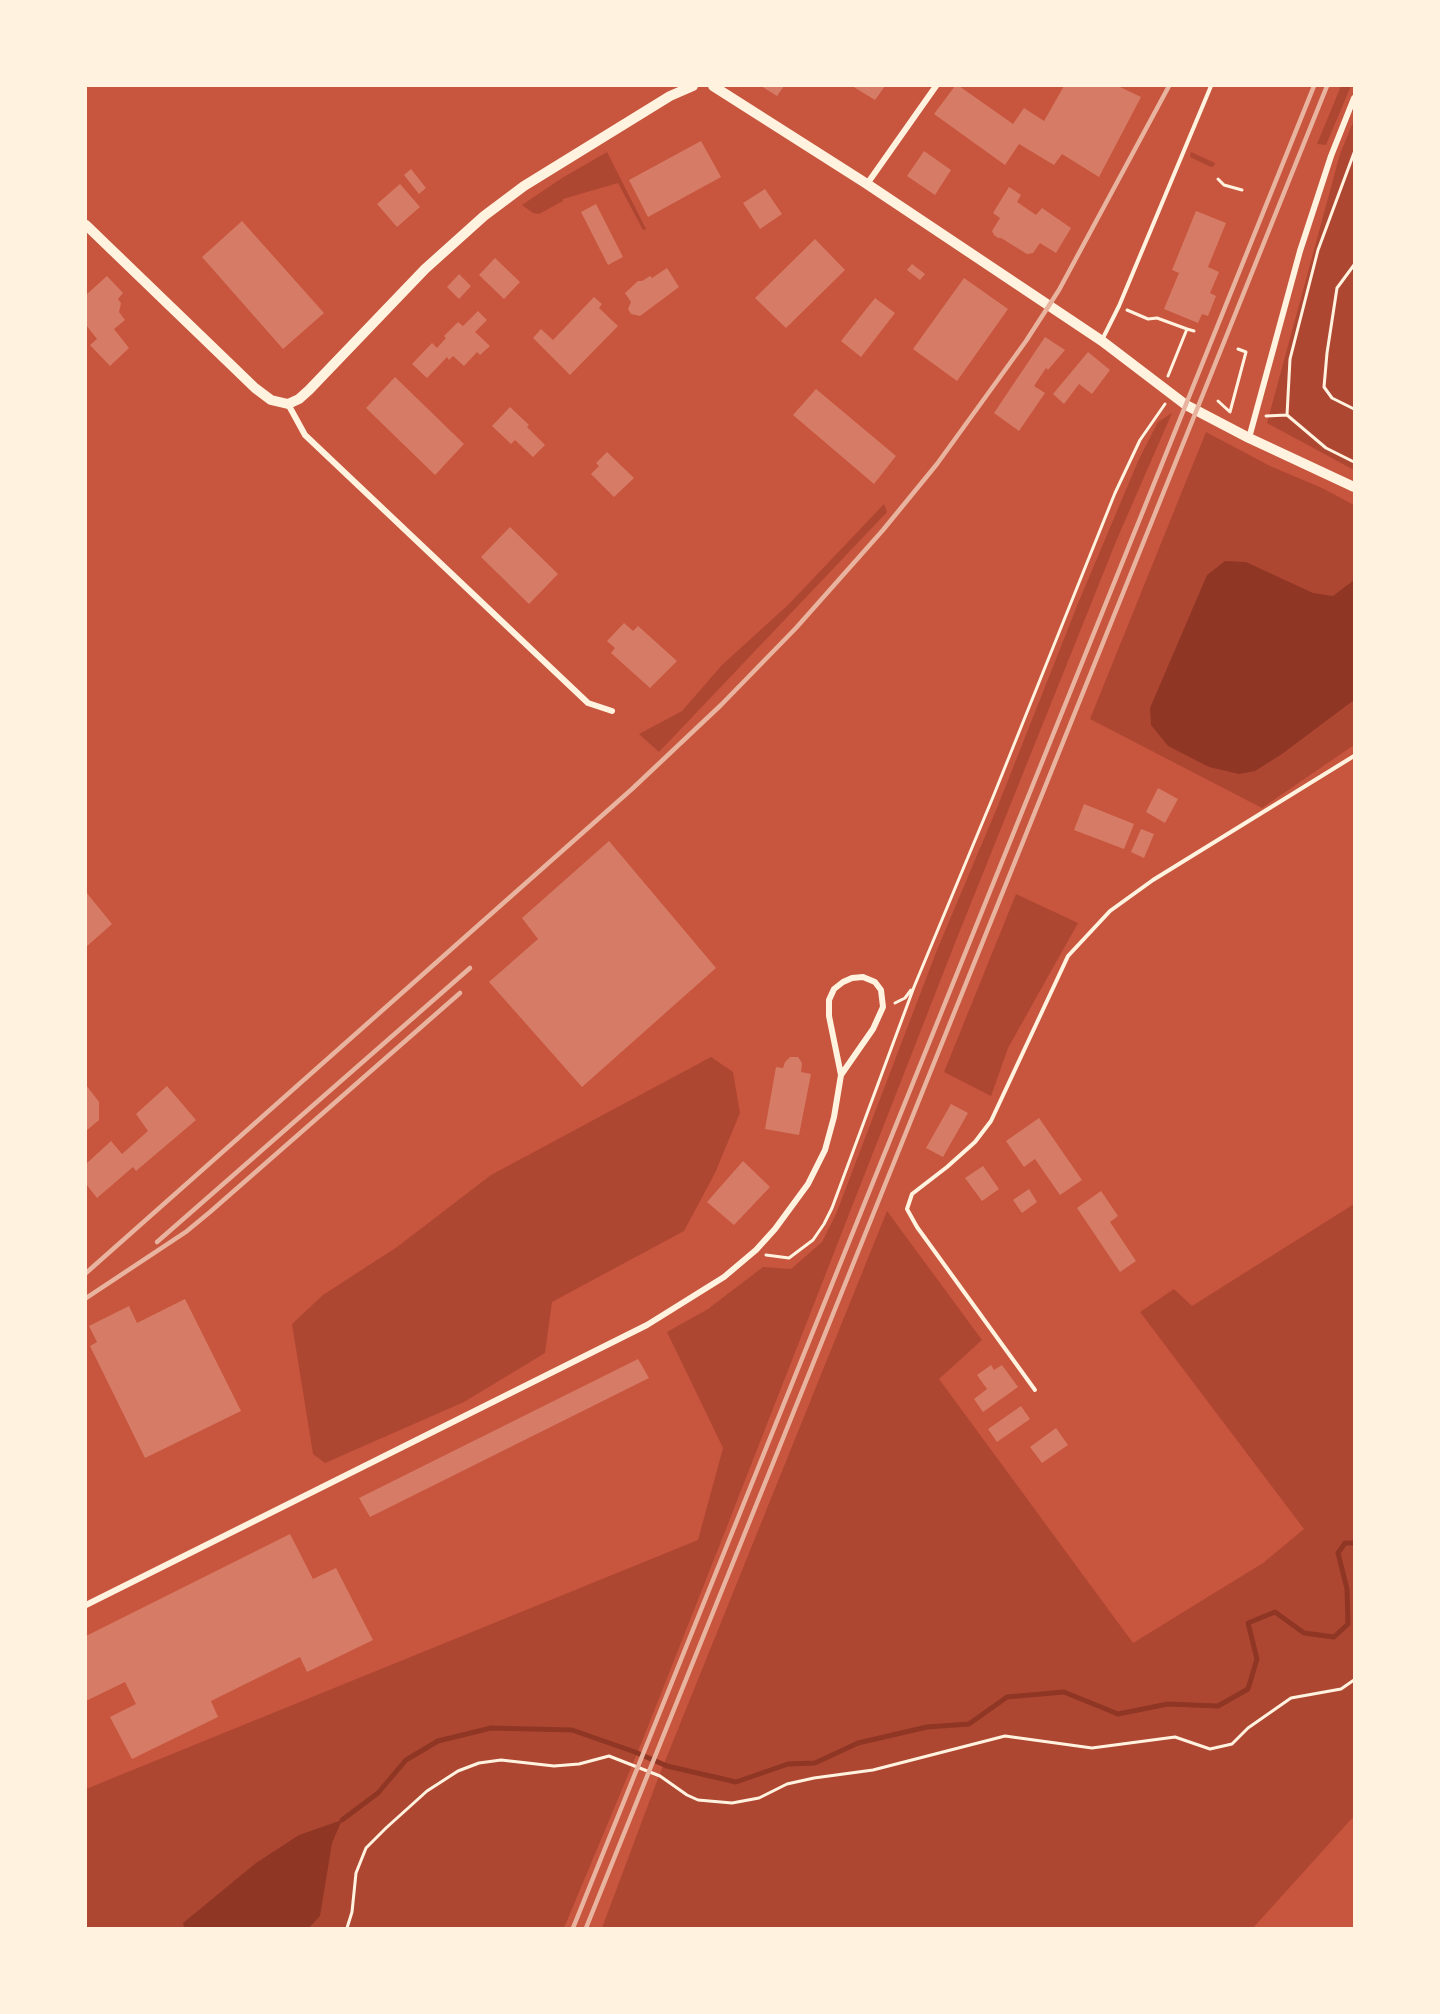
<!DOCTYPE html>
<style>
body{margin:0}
#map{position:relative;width:1440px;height:2014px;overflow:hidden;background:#c8553d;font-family:Roboto,sans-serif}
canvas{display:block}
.frame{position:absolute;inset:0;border:87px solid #fff3e0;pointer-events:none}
</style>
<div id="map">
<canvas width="1440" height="2014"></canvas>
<div class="frame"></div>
</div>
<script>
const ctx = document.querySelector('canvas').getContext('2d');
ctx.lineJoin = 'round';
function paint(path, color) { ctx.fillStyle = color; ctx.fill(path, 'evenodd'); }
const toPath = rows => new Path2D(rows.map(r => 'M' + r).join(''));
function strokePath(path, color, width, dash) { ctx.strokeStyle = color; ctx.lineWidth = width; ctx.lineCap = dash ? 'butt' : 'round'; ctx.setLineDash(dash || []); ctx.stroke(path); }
paint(toPath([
 [1341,86,1351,86,1326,145,1317,144],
 [1354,120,1354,470,1267,423,1340,154],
 [607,152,646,229,643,230,618,183,563,199,563,201,539,214,533,213,522,205,562,178],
 [1191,152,1215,163,1214,166,1211,167,1190,157],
 [1172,413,1117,539,955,943,726,1529,641,1744,564,1928,86,1928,86,1789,698,1540,723,1448,667,1332,708,1309,763,1267,791,1269,822,1242,836,1214,937,950,997,808,1079,601,1139,459,1158,422],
 [1206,432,1270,466,1322,488,1354,505,1354,745,1262,808,1090,719],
 [884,504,887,512,659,752,639,734,682,711,722,665,789,604],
 [1016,894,1078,923,1008,1048,991,1096,944,1072],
 [711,1057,733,1072,740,1113,715,1173,684,1231,552,1302,545,1353,464,1402,325,1463,313,1454,292,1324,323,1295,397,1247,491,1175],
 [1354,1204,1354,1816,1253,1928,602,1928,657,1781,887,1211,982,1340,939,1379,1133,1643,1263,1563,1304,1529,1140,1312,1174,1289,1192,1306]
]), '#ae4732');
paint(toPath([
 [1225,561,1246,562,1313,593,1333,596,1354,580,1354,700,1282,754,1255,771,1239,774,1209,767,1168,746,1151,725,1150,708,1207,575],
 [342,1820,332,1843,320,1916,309,1928,184,1928,183,1923,256,1863,299,1835]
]), '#8f3625');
strokePath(toPath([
 [342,1820,378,1793,406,1760,438,1741,491,1728,572,1730,635,1752,667,1766,736,1782,788,1764,815,1763,858,1743,927,1727,969,1724,1007,1697,1064,1692,1118,1714,1168,1704,1218,1706,1248,1689,1257,1659,1248,1623,1275,1612,1304,1633,1334,1637,1348,1624,1347,1589,1338,1553,1345,1543,1354,1543]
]), '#8f3625', 5);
paint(toPath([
 [761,86,784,86,777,96],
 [852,86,885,86,875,100],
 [955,86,959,86,1013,124,1024,108,1044,121,1064,86,1118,86,1141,97,1099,177,1062,154,1054,165,1019,144,1005,165,934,114],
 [701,141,721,177,648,217,629,180],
 [924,151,951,170,935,195,907,176],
 [411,169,426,188,419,194,404,175],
 [400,184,420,207,397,227,377,204],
 [1009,187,1021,195,1017,202,1020,204,1036,215,1042,208,1071,228,1056,253,1040,243,1033,253,1027,254,1001,238,998,238,994,235,992,231,1000,218,993,213],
 [765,189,782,214,760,229,743,203],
 [596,204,623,257,608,265,581,212],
 [1196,211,1226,223,1208,267,1219,272,1210,293,1216,296,1208,316,1202,314,1198,323,1164,309,1179,273,1172,270],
 [242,221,324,313,283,349,202,257],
 [815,239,845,270,786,328,755,298],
 [495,258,520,282,504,299,479,275],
 [912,264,925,274,920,280,907,270],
 [667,268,679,287,640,316,631,314,628,309,631,302,625,293,638,281,642,281,650,276,652,278],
 [459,274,471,286,459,299,447,287],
 [107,276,123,293,118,299,121,303,119,312,125,320,114,329,129,348,110,366,90,345,97,339,86,325,86,295],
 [964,278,1008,309,957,381,913,349],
 [594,297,602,304,599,308,618,326,570,375,533,338,541,329,553,340],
 [875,298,895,313,861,357,841,341],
 [478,311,487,320,475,332,490,346,480,355,477,352,464,366,453,356,449,360,447,357,427,378,412,364,432,343,437,348,446,338,444,336,458,322,463,326],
 [1045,337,1065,350,1048,370,1046,368,1034,386,1045,393,1019,431,994,413],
 [1088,352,1110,370,1092,394,1079,384,1064,404,1053,394],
 [395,377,464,444,435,475,366,408],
 [816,389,896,456,874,484,793,415],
 [510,407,529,425,527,427,545,445,533,457,515,440,511,444,492,426],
 [607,452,634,478,614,497,591,474,599,466,596,463],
 [510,527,558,574,529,604,481,557],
 [624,623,633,631,638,626,677,661,650,688,611,653,615,648,607,641],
 [1158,788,1178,799,1165,823,1146,812],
 [1084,804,1134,824,1124,849,1074,830],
 [1141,829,1154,834,1144,858,1131,852],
 [609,841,716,968,582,1087,489,982,538,939,522,918],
 [86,892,112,924,86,947],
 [790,1057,798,1057,802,1063,801,1072,811,1074,799,1135,765,1129,776,1067,783,1068,785,1062],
 [86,1085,99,1102,99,1120,86,1131],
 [167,1086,196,1120,136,1171,133,1167,97,1198,86,1184,86,1164,111,1141,122,1154,148,1131,136,1114],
 [951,1104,968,1113,943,1157,926,1148],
 [1039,1118,1082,1180,1060,1195,1035,1159,1024,1167,1006,1141],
 [743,1161,770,1187,734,1225,707,1202],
 [983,1166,999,1189,982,1201,965,1178],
 [1029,1189,1037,1202,1022,1213,1013,1200],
 [1101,1191,1118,1216,1110,1222,1136,1261,1120,1272,1077,1208],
 [185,1299,241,1411,145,1458,90,1346,97,1342,89,1326,129,1306,137,1323],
 [638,1359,649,1378,370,1517,359,1498],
 [991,1365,994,1370,1002,1365,1018,1387,983,1412,974,1399,987,1389,977,1375],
 [1021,1406,1030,1419,997,1442,988,1429],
 [1056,1428,1068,1445,1042,1463,1030,1447],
 [290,1534,313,1579,336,1568,373,1640,307,1672,300,1657,211,1701,218,1717,132,1759,110,1717,136,1704,125,1682,86,1701,86,1636]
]), '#d67c66');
strokePath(toPath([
 [1218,179,1224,185,1242,190],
 [1354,265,1337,288,1327,353,1324,387,1332,398,1354,409],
 [1127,310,1148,319,1157,318,1187,329],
 [1168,376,1187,329,1194,331],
 [1218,401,1230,412,1246,352,1238,349],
 [1287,415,1290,359,1318,250,1354,153],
 [1266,416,1287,415,1326,448,1354,462],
 [895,1003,905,998,911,990],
 [766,1255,789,1258,813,1240,824,1224,832,1208,914,987,993,797,1115,493,1140,440,1165,404],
 [347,1928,352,1912,356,1873,366,1848,386,1828,427,1791,458,1771,479,1763,501,1760,554,1766,579,1764,609,1756,660,1776,687,1795,698,1800,732,1803,759,1798,787,1784,814,1778,873,1770,1005,1736,1092,1748,1175,1737,1210,1749,1232,1744,1248,1728,1291,1698,1341,1689,1354,1680]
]), '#fff3e0', 3);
strokePath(toPath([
 [1102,340,1119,306,1211,86],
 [1035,1390,917,1227,907,1209,912,1194,947,1167,975,1142,991,1121,1068,956,1110,911,1153,880,1354,756]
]), '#fff3e0', 4);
strokePath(toPath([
 [867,184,936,86],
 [288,404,305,435,588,703,612,711],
 [1249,438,1300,251,1331,156,1354,98],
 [86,1605,647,1325,724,1277,756,1250,775,1229,808,1184,825,1150,834,1117,841,1075,873,1029,883,1007,881,990,875,982,863,977,852,978,843,982,834,989,829,1000,829,1016,841,1075]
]), '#fff3e0', 6);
strokePath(toPath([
 [713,86,867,184,1102,341,1186,405,1249,438,1354,487],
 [86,225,255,388,271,400,288,404,299,399,309,390,425,269,484,216,524,186,670,96,693,86]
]), '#fff3e0', 10);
strokePath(toPath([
 [157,1242,470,968],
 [86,1273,632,789,721,705,796,628,883,530,937,464,1026,341,1059,290,1169,86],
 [86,1298,187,1231,210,1212,460,993],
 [573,1928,1314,86],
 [586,1928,1327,86]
]), '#e9b49f', 4.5);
</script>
